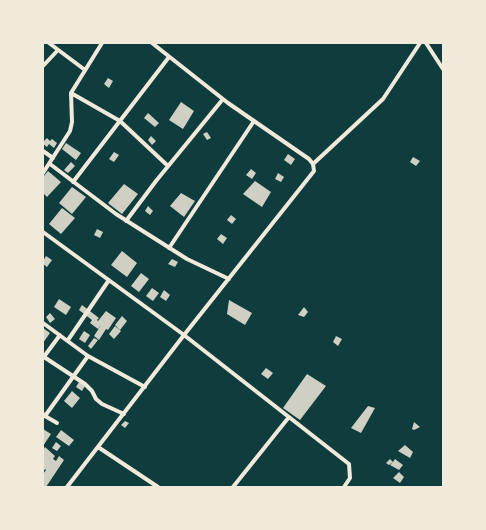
<!DOCTYPE html>
<style>
body{margin:0}
#map{position:relative;width:486px;height:530px;overflow:hidden;background:#0f3d3e;font-family:"IBM Plex Serif",serif}
canvas{display:block}
.frame{position:absolute;inset:0;border:44px solid #f1e9da;pointer-events:none}
</style>
<div id="map">
<canvas width="486" height="530"></canvas>
<div class="frame"></div>
</div>
<script>
const ctx = document.querySelector('canvas').getContext('2d');
ctx.lineJoin = 'round';
function paint(path, color) { ctx.fillStyle = color; ctx.fill(path, 'evenodd'); }
const toPath = rows => new Path2D(rows.map(r => 'M' + r).join(''));
function strokePath(path, color, width, dash) { ctx.strokeStyle = color; ctx.lineWidth = width; ctx.lineCap = dash ? 'butt' : 'round'; ctx.setLineDash(dash || []); ctx.stroke(path); }
paint(toPath([
 [108,78,113,81,109,88,104,84],
 [181,102,194,111,183,129,169,120],
 [148,113,159,123,155,127,144,118],
 [207,132,211,138,207,140,203,134],
 [151,136,156,141,152,145,148,140],
 [47,138,50,141,52,139,57,143,54,148,49,144,47,147,43,144,43,142],
 [66,143,81,153,76,160,62,149],
 [114,152,119,155,114,162,109,159],
 [288,154,295,159,291,165,284,160],
 [413,157,420,161,416,166,410,162],
 [71,162,75,166,68,173,64,170],
 [251,169,256,173,252,179,246,175],
 [48,171,61,182,47,197,43,193,43,177],
 [278,173,284,177,281,182,275,179],
 [255,181,271,192,262,207,243,194],
 [124,184,138,194,122,214,108,203],
 [72,187,86,197,72,214,59,203],
 [181,193,195,201,184,217,170,206],
 [148,206,153,211,150,215,145,211],
 [62,208,75,218,61,234,49,224],
 [231,215,236,219,232,224,227,220],
 [97,229,103,232,100,238,94,235],
 [221,234,227,238,223,244,217,239],
 [122,251,137,263,127,277,111,265],
 [46,256,52,260,47,267,43,264,43,261],
 [172,259,178,262,175,267,168,264],
 [141,273,149,279,139,292,131,286],
 [152,288,159,293,153,301,146,296],
 [164,290,170,295,166,301,160,297],
 [59,299,71,307,66,315,54,307],
 [229,300,252,313,245,325,227,314],
 [82,305,99,318,97,320,98,321,106,311,116,318,108,330,106,329,99,340,94,336,101,325,98,329,90,323,92,320,79,310],
 [304,307,308,312,304,317,298,315],
 [50,313,55,319,50,323,46,317],
 [122,316,127,321,120,330,115,325],
 [115,326,121,331,114,339,109,334],
 [43,328,50,333,43,343],
 [84,331,90,335,85,343,79,339],
 [336,336,342,339,338,346,333,342],
 [94,338,98,340,91,349,88,346],
 [266,368,273,373,268,379,261,374],
 [307,374,326,386,300,420,283,408],
 [79,382,85,386,82,391,76,387],
 [72,391,80,398,72,408,64,401],
 [368,406,375,408,361,433,351,428],
 [125,421,129,423,125,428,121,425],
 [414,422,420,427,414,430,412,429],
 [43,429,51,434,43,446],
 [61,430,74,440,69,446,56,437],
 [56,442,61,446,57,451,52,448],
 [405,445,413,452,410,458,398,451],
 [45,447,55,456,53,459,56,461,59,456,64,460,46,487,43,487,43,474,46,470,45,469,43,472,43,450],
 [390,459,393,462,395,459,403,465,399,470,390,465,393,462,389,465,386,463],
 [399,472,404,477,400,483,393,478]
]), '#cfcfc3');
strokePath(toPath([
 [49,43,85,70],
 [426,43,443,69],
 [43,66,58,50],
 [71,93,120,121,168,166],
 [43,151,53,158],
 [50,164,116,214,187,259,229,279],
 [313,164,383,99,420,43],
 [43,173,70,131,72,122,71,93,102,43],
 [73,182,169,57],
 [126,221,156,181,223,99],
 [43,232,184,335,349,464,350,478,344,487],
 [169,248,254,121],
 [43,323,88,356,145,387],
 [68,340,109,280],
 [44,357,85,384,92,391,96,399,102,404,124,414],
 [43,358,60,335],
 [43,414,45,416,88,356],
 [45,416,57,423],
 [98,447,158,487],
 [67,487,184,335,314,171,313,164,309,159,228,103,152,43],
 [233,487,289,417]
]), '#f1e9da', 4);
</script>
